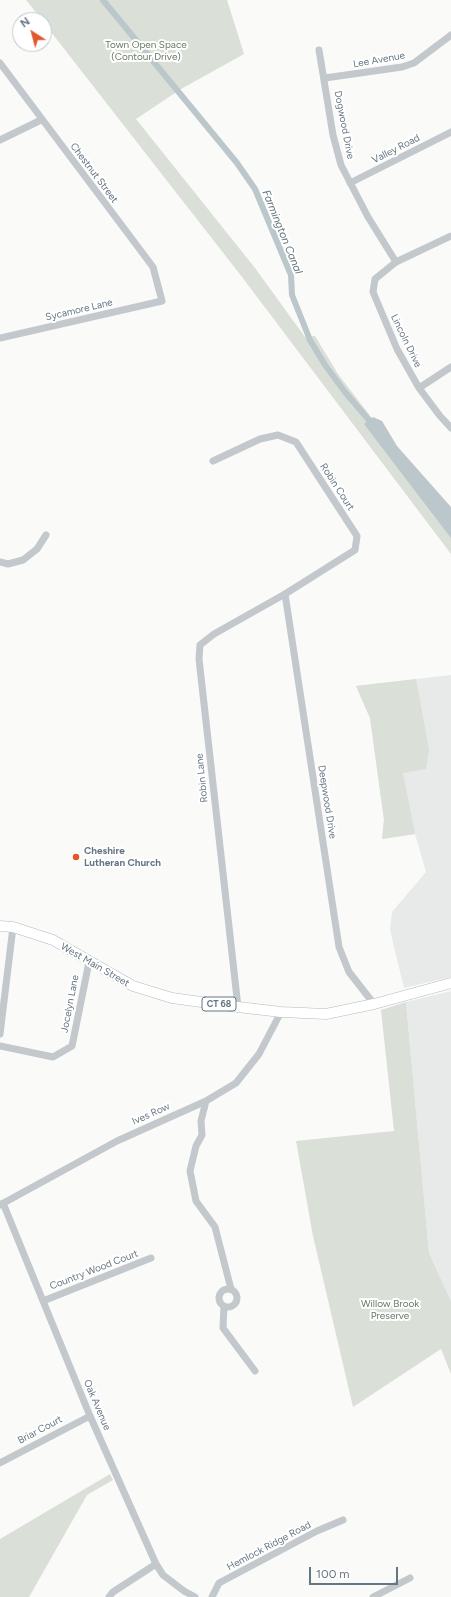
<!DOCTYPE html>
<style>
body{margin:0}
#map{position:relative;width:451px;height:1597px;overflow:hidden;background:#fafaf8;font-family:Figtree,sans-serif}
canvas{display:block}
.north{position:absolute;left:12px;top:12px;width:40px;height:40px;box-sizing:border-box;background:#fff;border:1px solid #c1c8cd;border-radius:50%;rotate:324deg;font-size:11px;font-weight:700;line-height:16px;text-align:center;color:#657683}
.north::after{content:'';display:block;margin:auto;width:14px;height:18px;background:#e4572e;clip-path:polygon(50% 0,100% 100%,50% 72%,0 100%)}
.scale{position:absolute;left:309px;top:1567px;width:89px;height:18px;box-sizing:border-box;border:2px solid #657683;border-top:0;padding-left:5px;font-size:12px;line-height:14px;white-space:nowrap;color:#657683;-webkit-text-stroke:3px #fff;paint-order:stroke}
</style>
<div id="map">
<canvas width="451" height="1597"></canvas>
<div class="north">N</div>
<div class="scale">100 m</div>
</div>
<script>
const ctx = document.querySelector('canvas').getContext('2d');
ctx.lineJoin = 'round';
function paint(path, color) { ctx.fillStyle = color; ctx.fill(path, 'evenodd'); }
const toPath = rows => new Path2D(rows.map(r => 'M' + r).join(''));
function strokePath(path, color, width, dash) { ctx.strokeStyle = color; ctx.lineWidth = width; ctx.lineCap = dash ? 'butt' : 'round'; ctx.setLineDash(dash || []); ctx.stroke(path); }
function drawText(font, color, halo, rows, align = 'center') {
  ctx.font = font + ' Figtree,sans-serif'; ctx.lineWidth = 4; ctx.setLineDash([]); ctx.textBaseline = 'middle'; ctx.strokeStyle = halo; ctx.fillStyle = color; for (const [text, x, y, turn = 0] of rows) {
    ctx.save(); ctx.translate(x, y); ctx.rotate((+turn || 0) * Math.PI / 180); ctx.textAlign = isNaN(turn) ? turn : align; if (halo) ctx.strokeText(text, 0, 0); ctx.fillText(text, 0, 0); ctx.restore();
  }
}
paint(toPath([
 [451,675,451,977,404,988,390,930,392,912,426,872,415,834,382,839,384,820,370,718,356,686],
 [451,991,451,1301,429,1253,406,1002]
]), '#e8e9e9');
paint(toPath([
 [26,0,227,0,244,54,181,89,136,119,255,268,305,337,315,336,338,374,451,521,451,554,242,277,44,23,44,20,42,20],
 [416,679,429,750,426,769,403,773,415,834,382,839,384,820,370,718,356,686],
 [406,1002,429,1253,451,1301,451,1374,441,1349,353,1407,313,1236,296,1141,394,1131,381,1010],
 [110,1474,113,1480,87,1495,29,1597,0,1597,0,1539]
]), '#dadfd7');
paint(toPath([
 [373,417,382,421,397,446,451,507,451,538,364,424]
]), '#bbc7cb');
strokePath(toPath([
 [103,0,237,163,255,189,291,275,292,295,310,340,325,365,345,392,374,426]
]), '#bbc7cb', 6);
const primary = toPath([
 [0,926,13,927,53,940,133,986,172,998,238,1007,281,1012,326,1014,374,1004,451,983]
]);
strokePath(primary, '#b5babe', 11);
strokePath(toPath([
 [319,50,333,135,341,165,368,217,396,262],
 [0,63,153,267,162,301,0,338],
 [325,78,402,67,414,63,451,35],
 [0,140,41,120],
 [350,183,451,132],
 [451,236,396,262,375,279,373,292,397,349,419,388,440,416,451,428],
 [419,388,451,367],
 [213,461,260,439,278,435,296,442,357,536,355,550,285,594,214,634,200,645,199,659,238,1007],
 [0,562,8,564,23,560,37,549,46,535],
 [285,594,339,947,349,972,374,1004],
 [0,1034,13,927],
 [0,1046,53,1057,72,1046,89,962],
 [206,1101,201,1121,202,1135,196,1146,190,1171,196,1201,215,1227,231,1289],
 [3,1203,90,1416,156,1564,163,1575,184,1591,195,1597],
 [0,1205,117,1141,206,1101,236,1083,259,1054,281,1012],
 '219 1298a9 9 0 1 1 18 0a9 9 0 1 1-18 0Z',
 [43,1301,151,1258],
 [224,1306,223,1328,255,1371],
 [0,1463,90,1416],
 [109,1597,113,1592,156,1564],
 [212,1597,219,1583,317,1531,343,1520],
 [373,1597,410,1578]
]), '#c3c8cc', 7);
strokePath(primary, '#fff', 10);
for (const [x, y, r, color] of [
 [76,857,4,"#e4572e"]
]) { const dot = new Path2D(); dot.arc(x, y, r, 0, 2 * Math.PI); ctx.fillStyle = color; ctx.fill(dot); strokePath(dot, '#fff', 1.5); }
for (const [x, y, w] of [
 [219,1004,34]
]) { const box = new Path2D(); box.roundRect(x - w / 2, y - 7, w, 14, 3); ctx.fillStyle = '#fff'; ctx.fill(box); strokePath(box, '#657683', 1); }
drawText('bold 9px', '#657683', null, [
 ["CT 68",219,1004]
]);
drawText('10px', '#687a64', '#fff', [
 ["Town Open Space",146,45],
 ["(Contour Drive)",146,57],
 ["Willow Brook",390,1304],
 ["Preserve",390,1316]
]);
drawText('10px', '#657683', '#fff', [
 ["Lee Avenue",379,60,-10],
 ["Dogwood Drive",344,125,79],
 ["Valley Road",396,149,-27],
 ["Chestnut Street",94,173,53],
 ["Sycamore Lane",79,310,-13],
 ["Lincoln Drive",406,341,64],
 ["Robin Court",337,487,57],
 ["Robin Lane",202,778,-96],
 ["Deepwood Drive",327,802,81],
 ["West Main Street",95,965,30],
 ["Jocelyn Lane",70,1004,-79],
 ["Ives Row",151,1114,-24],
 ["Country Wood Court",94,1270,-21],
 ["Oak Avenue",97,1405,67],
 ["Briar Court",40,1430,-28],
 ["Hemlock Ridge Road",269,1546,-28]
]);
drawText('bold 10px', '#657683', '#fff', [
 ["Cheshire",84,851],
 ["Lutheran Church",84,863]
], 'left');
drawText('italic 11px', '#60757c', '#fff', [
 ["Farmington Canal",282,232,68]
]);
</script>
